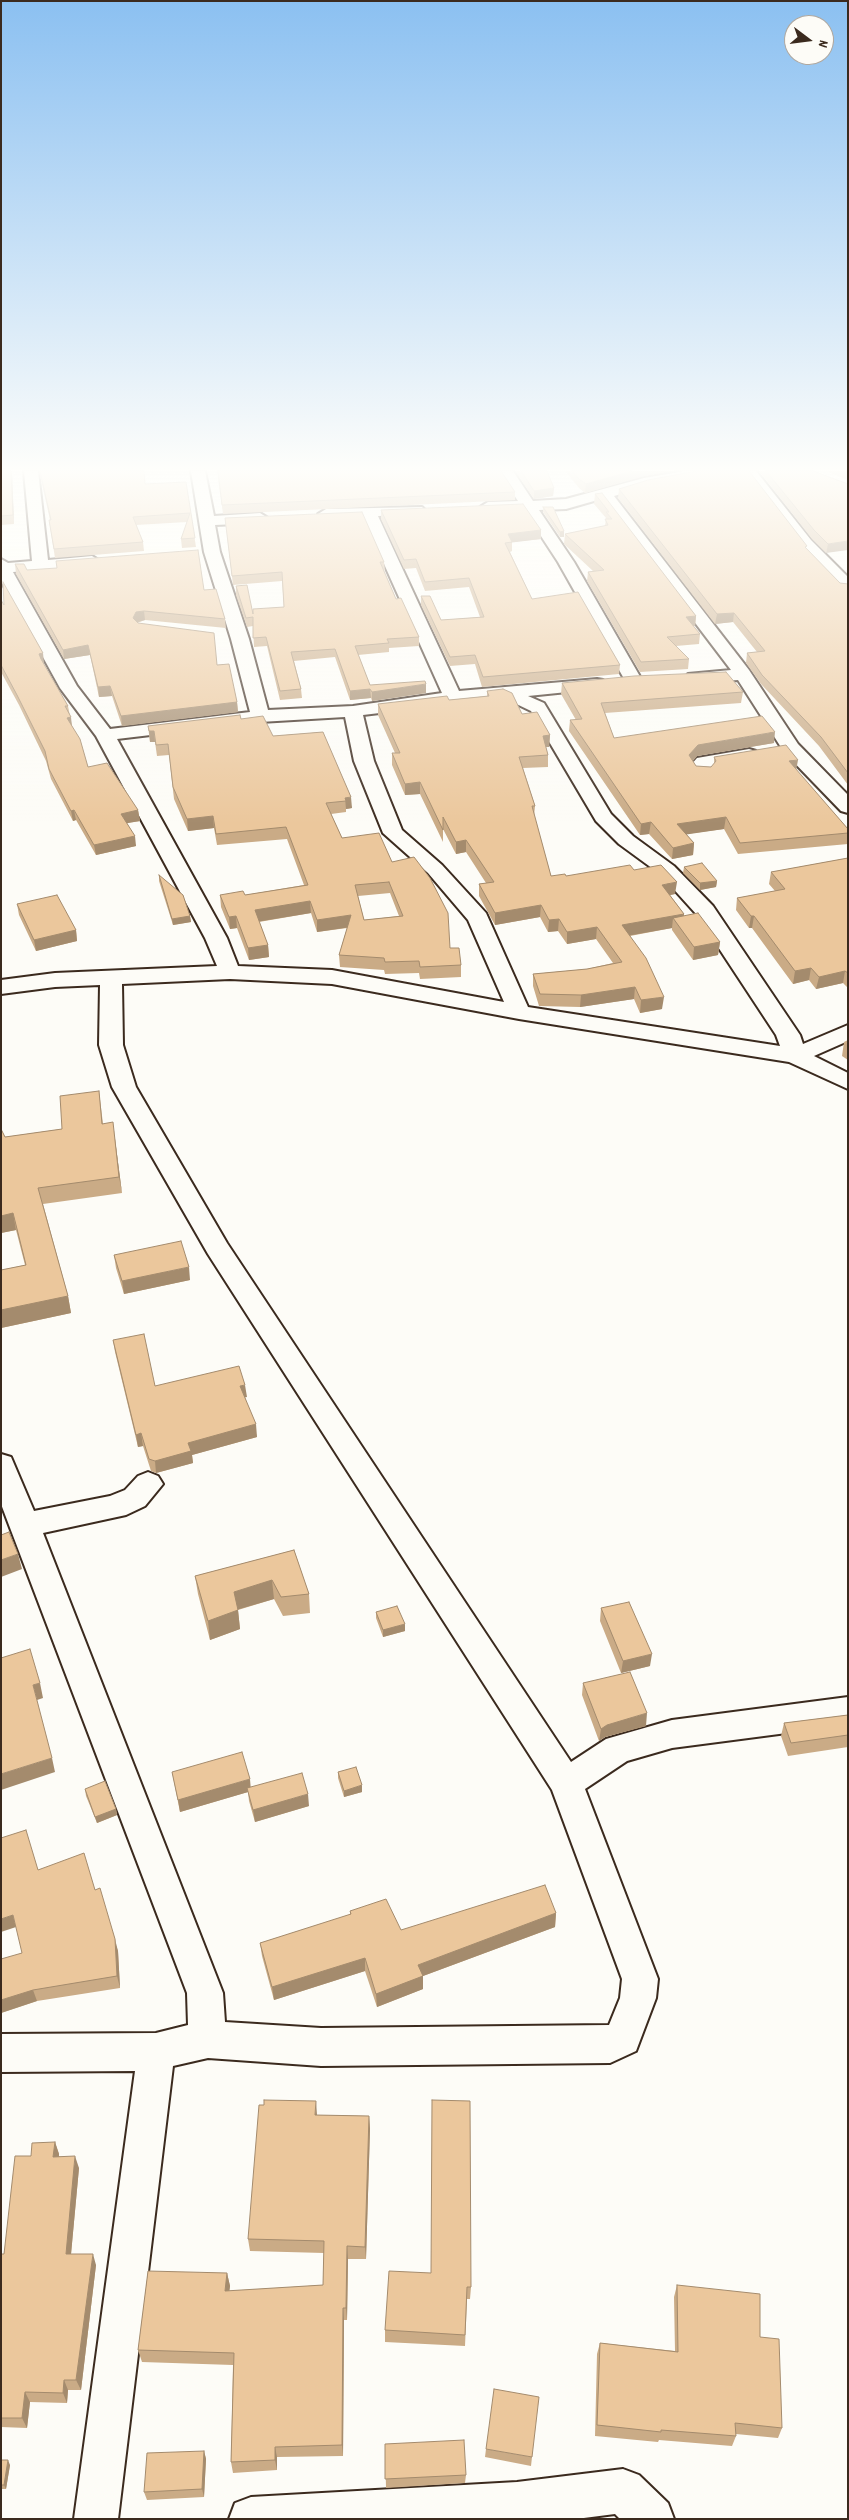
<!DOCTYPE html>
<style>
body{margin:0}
#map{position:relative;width:849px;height:2520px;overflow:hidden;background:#fdfcf7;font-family:Dekko,sans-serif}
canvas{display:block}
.frame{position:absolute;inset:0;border:2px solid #3b2a1e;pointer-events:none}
.north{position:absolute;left:784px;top:15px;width:50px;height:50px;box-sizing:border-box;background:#fdfcf7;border:1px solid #afa8a0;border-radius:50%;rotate:105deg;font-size:14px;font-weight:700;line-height:20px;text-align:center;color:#3b2a1e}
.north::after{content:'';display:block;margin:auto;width:18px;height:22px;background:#3b2a1e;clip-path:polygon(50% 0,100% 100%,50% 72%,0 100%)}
</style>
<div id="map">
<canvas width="849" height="2520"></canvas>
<div class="frame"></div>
<div class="north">N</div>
</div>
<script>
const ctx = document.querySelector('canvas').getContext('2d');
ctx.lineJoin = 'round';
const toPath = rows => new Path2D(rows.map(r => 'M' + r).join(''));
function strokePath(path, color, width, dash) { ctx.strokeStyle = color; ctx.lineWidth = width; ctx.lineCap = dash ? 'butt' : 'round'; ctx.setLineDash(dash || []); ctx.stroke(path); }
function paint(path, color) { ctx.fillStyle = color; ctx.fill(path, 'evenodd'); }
const street = toPath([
 [24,471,38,471,48,560,92,556,100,561,92,566,13,572,77,686,110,729,250,712,231,639,204,552,191,471,205,471,214,516,260,513,268,518,260,523,215,525,220,552,249,639,268,710,353,706,442,693,363,517,326,519,318,514,326,509,422,507,425,510,422,513,417,515,378,516,459,691,597,679,603,680,606,684,603,688,597,689,528,696,544,703,611,814,633,836,674,866,713,906,800,1035,803,1044,848,1025,848,1041,814,1056,848,1073,848,1089,789,1062,519,1019,332,984,230,979,122,984,123,1045,136,1087,227,1243,571,1762,606,1739,672,1720,848,1697,848,1725,672,1748,627,1761,585,1789,658,1979,656,1998,636,2051,610,2063,321,2066,208,2058,173,2066,118,2519,74,2519,135,2071,1,2072,1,2034,156,2033,188,2025,187,1993,1,1504,1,1454,11,1457,34,1511,110,1496,125,1490,138,1476,148,1472,158,1476,163,1484,145,1506,126,1515,43,1533,223,1993,225,2022,321,2028,609,2025,620,1998,622,1979,552,1790,208,1254,112,1087,99,1045,100,985,55,987,1,994,1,980,55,973,217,966,205,938,96,736,60,688,1,581,1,559,8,563,32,561,24,471],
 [504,698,531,711,596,821,619,844,660,874,697,915,776,1035,780,1046,528,1007,486,913,442,865,402,830,374,761,363,715,504,698],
 [345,717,354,761,383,833,428,873,468,920,504,1002,332,970,238,966,227,938,117,739,260,722,345,717],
 [498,471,513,471,533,501,566,499,644,478,685,471,719,471,712,475,645,487,614,496,749,670,798,744,848,795,848,813,841,811,784,752,738,680,694,683,688,682,685,678,688,674,731,670,601,499,566,509,539,510,574,562,642,680,639,684,633,685,627,684,558,562,524,510,488,512,480,507,488,502,518,501,498,471],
 [741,471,756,471,811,540,848,577,848,592,842,591,799,546,741,471],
 [749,749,756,751,758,755,756,759,710,767,713,772,710,776,696,776,690,766,697,758,749,749],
 [623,2469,639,2475,668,2503,674,2519,620,2519,615,2514,576,2519,229,2519,235,2503,251,2497,517,2482,623,2469]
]);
strokePath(street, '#3b2a1e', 4);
paint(street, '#fdfcf7');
paint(toPath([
 [1,471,12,471,14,524,1,525],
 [39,471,144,471,145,484,186,482,196,547,182,548,181,539,187,522,136,525,143,542,144,551,55,558,49,520,50,520],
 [217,471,501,471,515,492,515,500,223,514],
 [515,471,547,471,554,488,553,496,534,499],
 [565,471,672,471,644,476,585,493,579,488],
 [759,471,813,471,848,484,826,553,812,539],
 [826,471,848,471,848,480],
 [619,489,806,549,840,583,848,584,848,785,819,746,761,684,746,663,747,653,757,652,733,622,715,624,618,498],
 [595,494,696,616,695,626,693,626,700,634,699,644,676,646,689,659,688,669,640,672,587,581,588,572,593,571,564,544,565,534,605,526,606,518,594,504],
 [543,507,564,531,564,537,560,537,543,512],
 [381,510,541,530,541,539,512,542,512,551,510,552,532,599,620,665,619,674,482,687,475,664,450,666,421,605,421,596,441,620,480,617,469,587,425,591,416,568,404,569,381,519],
 [225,518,384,562,385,570,384,570,396,599,419,637,419,646,389,648,389,652,358,655,370,685,426,693,372,701,371,698,350,700,335,657,294,661,301,689,302,698,280,700,267,646,254,647,253,626,247,627,236,595,236,586,253,614,284,607,282,581,233,585],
 [15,564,27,570,204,590,225,619,226,628,145,620,137,623,217,665,237,702,238,712,122,726,112,696,99,697,90,655,64,659,16,574],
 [1,600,44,663,43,663,68,706,72,726,88,767,138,810,140,821,127,823,136,846,96,855,76,820,73,821,51,779,46,761,19,705,1,672],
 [562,683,743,692,741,703,605,713,614,738,774,743,697,756,693,761,696,766,711,767,714,764,714,757,796,770,848,829,848,844,738,854,724,829,686,834,694,843,693,855,672,859,649,834,640,835,569,731,570,720,576,720,561,694],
 [487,691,522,714,550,735,549,747,546,747,548,755,548,767,523,768,535,806,534,816,551,876,566,876,634,870,675,894,670,895,684,914,684,916,720,942,718,955,693,960,672,930,672,928,630,936,662,1009,640,1013,634,999,580,1007,539,1006,533,986,533,974,587,969,613,963,596,939,567,944,558,931,548,932,540,917,495,925,479,896,479,884,486,883,466,852,456,854,443,829,443,842,420,794,405,795,392,765,392,753,395,753,378,715,378,704,449,700,487,696],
 [241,719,273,736,323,732,352,808,346,809,346,812,331,814,342,838,392,862,461,965,461,977,420,979,419,973,385,974,384,970,340,967,339,955,347,928,317,932,311,913,259,922,268,945,269,957,249,960,237,928,230,929,221,907,220,895,245,895,304,885,287,839,217,845,214,828,188,831,174,799,169,755,157,756,155,742,150,742,148,726],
 [390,893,399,916,364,920,358,896],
 [848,858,848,988,843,983,816,989,809,980,793,984,752,928,749,928,736,910,737,898,775,891,769,884,771,872],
 [684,867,717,881,716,887,700,890,683,873],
 [159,875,190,916,191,922,173,925,159,881],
 [17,904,76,930,77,941,36,951,19,915],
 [848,1040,848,1060,842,1056,844,1042],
 [99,1091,103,1124,115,1139,122,1193,43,1204,68,1296,71,1313,1,1328,1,1270,25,1265,16,1230,1,1233,1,1129,5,1137,62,1129],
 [114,1255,190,1280,124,1294,116,1268],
 [113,1340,155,1386,247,1397,245,1397,257,1437,192,1455,193,1463,156,1473,151,1471,143,1446,138,1447,115,1352],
 [294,1550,309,1594,310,1613,283,1616,274,1599,238,1610,240,1629,210,1640,198,1594,195,1576],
 [601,1608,650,1666,621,1673,600,1621],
 [376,1612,405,1631,383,1637,376,1618],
 [583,1683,646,1726,605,1737,599,1741,582,1695],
 [848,1715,848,1747,788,1756,781,1736,784,1723],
 [172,1772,251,1787,309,1806,255,1822,249,1801,248,1792,180,1812],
 [338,1772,362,1792,344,1797,338,1778],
 [85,1789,116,1809,117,1815,97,1823,86,1796],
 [38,1870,95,1890,118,1951,120,1988,37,2001,1,2013,22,1953],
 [350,1911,401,1930,556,1913,555,1927,423,1976,423,1989,377,2007,365,1971,274,2000,262,1956,260,1943,350,1915],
 [317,2115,369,2116,370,2129,366,2259,348,2259,347,2320,344,2320,343,2456,277,2457,277,2470,233,2473,231,2462,233,2365,142,2362,138,2350,227,2273,230,2286,229,2291,323,2285,324,2253,250,2251,248,2239],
 [55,2142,59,2154,59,2156,79,2168,71,2254,96,2265,81,2390,68,2390,67,2403,30,2402,27,2428,1,2427,1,2254,4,2254,31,2156],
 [431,2273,471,2287,470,2299,467,2299,465,2346,385,2342,385,2330],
 [677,2285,760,2337,782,2428,778,2438,736,2434,736,2436,732,2446,659,2440,658,2442,595,2436,597,2354,600,2343,675,2351,674,2297],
 [385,2444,466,2475,465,2483,386,2488],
 [486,2449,532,2457,531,2466,485,2457],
 [204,2451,206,2459,204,2497,147,2500,144,2492],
 [1,2460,10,2465,6,2489,1,2489]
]), '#caab86');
paint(toPath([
 [11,471,12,471,14,524,13,515],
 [632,471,672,471,644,476,585,493,586,484],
 [554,488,553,496,534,499,534,491],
 [541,530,541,539,508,543,508,534],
 [564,531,564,537,560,537,560,532],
 [848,541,848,550,826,553,828,544],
 [144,611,145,620,138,622,134,627,133,618,136,612],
 [734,613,733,622,715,624,717,614],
 [696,616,695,626,685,627,686,617],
 [88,645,90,655,64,659,63,650],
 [43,653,44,663,41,663,39,654],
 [426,684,426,693,372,701,372,692],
 [110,686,112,696,99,697,98,687],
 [370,689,371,698,350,700,350,691],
 [237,702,238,712,122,726,121,716],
 [71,717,72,727,67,718],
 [149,731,154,731,155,742,150,742],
 [775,732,774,743,697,756,688,766,689,755,698,745],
 [550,735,549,747,543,747,543,736],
 [798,760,796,771,789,761],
 [420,782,420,794,405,795,405,784],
 [351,797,352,808,346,809,345,798],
 [74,810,76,820,73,821,71,811],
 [138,810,140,821,122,824,121,814],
 [213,816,214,828,188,831,187,819],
 [726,817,724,829,676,836,677,824],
 [651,822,649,834,640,835,641,824],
 [135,836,136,846,96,855,94,845],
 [466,840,466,852,456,854,456,842],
 [694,843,693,855,672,859,673,848],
 [717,881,716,887,700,890,700,883],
 [677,882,675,894,661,897,662,885],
 [310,901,311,913,256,922,255,910],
 [541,905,540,917,495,925,495,913],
 [684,914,683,926,673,918,672,928,621,937,622,925],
 [351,915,351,927,317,932,317,920],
 [190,916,191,922,173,925,172,919],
 [236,916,237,928,230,929,229,917],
 [751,916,754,916,752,928,749,928],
 [559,919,558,931,548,932,549,920],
 [597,927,596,939,567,944,567,932],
 [76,930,77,941,36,951,34,940],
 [720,942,718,955,693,960,694,947],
 [268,945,269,957,249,960,248,948],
 [811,968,809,980,793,984,795,971],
 [845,971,843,983,816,989,819,977],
 [635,987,634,999,580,1007,581,995],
 [664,997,662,1009,640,1013,641,1000],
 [113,1122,115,1139,122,1193,119,1177],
 [13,1213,16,1230,1,1233,1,1216],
 [189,1267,190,1280,124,1294,122,1281],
 [68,1296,71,1313,1,1328,1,1310],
 [245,1385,247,1397,241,1398,240,1386],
 [256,1424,257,1437,192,1455,193,1463,156,1473,155,1461,188,1443],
 [141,1433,143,1446,138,1447,136,1435],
 [18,1554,22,1569,1,1577,1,1560],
 [272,1580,274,1599,236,1610,234,1592],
 [238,1610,240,1629,210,1640,208,1621],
 [405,1624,405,1631,383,1637,383,1630],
 [652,1654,650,1666,621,1673,623,1661],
 [40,1683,43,1698,37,1700,33,1685],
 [647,1713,646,1726,605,1737,599,1741,601,1729,607,1725],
 [52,1758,55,1772,1,1790,1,1774],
 [250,1779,251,1791,247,1788,248,1792,180,1812,178,1800],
 [362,1785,362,1792,344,1797,344,1791],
 [308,1794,309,1806,255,1822,253,1810],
 [116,1809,117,1815,97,1823,95,1817],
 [556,1913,555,1927,423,1976,423,1989,377,2007,376,1994,418,1965],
 [13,1915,16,1927,1,1932,1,1919],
 [115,1939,118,1951,120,1988,117,1976],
 [365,1958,365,1971,274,2000,272,1987],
 [33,1990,37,2001,1,2013,1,2000],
 [316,2101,317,2115,315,2115],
 [369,2116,370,2129,366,2259,365,2247],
 [55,2142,59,2154,58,2169,53,2157],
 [75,2156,79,2168,70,2265,66,2254],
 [347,2246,348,2259,347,2320,346,2308],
 [93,2254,96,2265,81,2390,76,2380],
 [227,2273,230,2286,228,2303,225,2291],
 [343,2308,344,2320,343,2456,342,2445],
 [64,2380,68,2390,67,2403,63,2393],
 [25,2392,30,2402,27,2428,22,2418],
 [275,2447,277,2457,277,2470,275,2460],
 [204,2451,206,2459,204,2497,202,2489],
 [8,2460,10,2465,6,2489,4,2485]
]), '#a48b6d');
const building = toPath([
 [1,471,11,471,13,515,1,516,1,471],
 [40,471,144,471,145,484,186,482,195,538,181,539,190,513,133,517,143,542,54,549,49,520,51,520,40,471],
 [218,471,501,471,515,492,222,505,218,471],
 [521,471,547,471,554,488,534,491,521,471],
 [572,471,632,471,586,484,579,479,572,471],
 [697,471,749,471,807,546,805,547,840,583,848,584,848,773,821,737,762,675,747,653,765,651,734,613,717,614,619,489,648,480,697,471],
 [766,471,813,471,848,484,848,541,828,544,814,530,766,471],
 [602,493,696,616,686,617,700,634,667,637,689,659,641,662,588,572,604,570,565,534,608,525,605,519,612,519,606,512,609,512,595,494,602,493],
 [523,504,541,530,508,534,512,542,505,543,532,599,578,592,620,665,483,677,475,655,450,657,421,596,430,596,441,620,484,617,469,578,425,582,416,559,404,560,381,510,523,504],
 [543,507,553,507,564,531,560,532,543,507],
 [362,512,384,562,380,562,396,599,401,598,419,637,387,639,389,643,355,646,370,685,425,681,426,684,372,692,370,689,350,691,335,649,291,652,301,689,280,691,266,637,253,638,253,617,246,618,236,586,247,585,253,614,253,609,284,607,282,572,232,576,225,518,362,512],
 [198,550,204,590,216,589,225,619,144,611,136,612,133,618,138,623,214,633,217,665,229,664,237,702,121,716,110,686,98,687,88,645,63,650,15,564,24,564,27,570,57,568,56,561,198,550],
 [3,582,43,653,39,654,41,659,68,706,65,706,71,717,67,718,80,739,88,767,107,763,138,810,121,814,135,836,94,845,74,810,71,811,49,769,45,751,17,695,1,665,1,600,4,605,3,582],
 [726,672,743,692,601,703,614,738,762,716,775,732,698,745,689,755,696,766,711,767,716,761,714,757,786,745,798,760,789,761,848,829,848,833,740,843,726,817,677,824,694,843,673,848,651,822,641,824,570,720,582,719,562,683,634,676,726,672],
 [503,689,512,693,522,714,537,712,550,735,543,736,548,755,519,757,535,806,532,806,551,876,565,874,566,876,630,865,634,870,661,865,677,882,662,885,684,914,622,925,646,958,664,997,641,1000,635,987,581,995,540,994,533,974,587,969,622,962,597,927,567,932,559,919,549,920,541,905,495,913,479,884,494,882,466,840,456,842,443,817,443,830,420,782,405,784,392,753,400,753,378,704,447,696,449,700,489,696,487,691,503,689],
 [240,715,241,719,263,716,273,736,323,732,351,797,345,798,346,801,326,803,342,838,379,833,392,862,414,857,430,878,448,913,450,948,459,948,461,965,420,967,419,961,385,962,384,958,339,955,351,915,317,920,310,901,255,910,268,945,248,948,236,916,229,917,220,895,243,891,245,895,308,885,286,827,216,834,213,816,187,819,173,787,168,744,156,745,154,731,149,731,148,726,240,715],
 [389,882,403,916,364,920,355,885,389,882],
 [848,858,848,973,845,971,819,977,811,968,795,971,754,916,751,916,737,898,785,889,771,872,848,858],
 [702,863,717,881,700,883,684,867,702,863],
 [159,875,183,895,190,916,172,919,159,875],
 [57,895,76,930,34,940,17,904,57,895],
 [698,913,720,942,694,947,673,918,698,913],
 [99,1091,102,1124,113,1122,119,1177,38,1188,68,1296,1,1310,1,1270,26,1265,13,1213,1,1216,1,1129,5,1137,62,1129,60,1096,99,1091],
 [181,1241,189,1267,122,1281,114,1255,181,1241],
 [144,1334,155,1386,239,1366,245,1385,240,1386,256,1424,188,1443,191,1451,155,1461,149,1459,141,1433,136,1435,113,1340,144,1334],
 [9,1532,18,1554,1,1560,1,1535,9,1532],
 [294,1550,309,1594,281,1597,272,1580,234,1592,238,1610,208,1621,195,1576,294,1550],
 [629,1602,652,1654,623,1661,601,1608,629,1602],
 [397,1606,405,1624,383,1630,376,1612,397,1606],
 [30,1649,40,1683,33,1685,52,1758,1,1774,1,1658,30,1649],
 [630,1672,647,1713,607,1725,601,1729,583,1683,630,1672],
 [848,1715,848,1735,791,1743,784,1723,848,1715],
 [242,1752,250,1779,178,1800,172,1772,242,1752],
 [356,1767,362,1785,344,1791,338,1772,356,1767],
 [302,1773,308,1794,253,1810,247,1788,302,1773],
 [105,1781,116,1809,95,1817,85,1789,105,1781],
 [26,1830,38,1870,84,1853,95,1890,100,1888,115,1939,117,1976,33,1990,1,2000,1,1959,22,1953,13,1915,1,1919,1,1838,26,1830],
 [545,1885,556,1913,418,1965,423,1976,376,1994,365,1958,272,1987,260,1943,351,1914,350,1911,386,1899,401,1930,545,1885],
 [264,2100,316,2101,315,2115,369,2116,365,2247,347,2246,346,2308,343,2308,342,2445,275,2447,275,2460,231,2462,234,2353,138,2350,148,2271,227,2273,225,2291,323,2285,324,2241,248,2239,259,2105,264,2105,264,2100],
 [432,2100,470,2101,471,2287,467,2287,465,2335,385,2330,389,2271,431,2273,432,2100],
 [55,2142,53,2157,75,2156,66,2254,93,2254,76,2380,64,2380,63,2393,25,2392,22,2418,1,2418,1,2254,4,2254,15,2156,31,2156,32,2143,55,2142],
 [677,2285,760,2294,760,2337,779,2339,782,2428,735,2423,736,2436,661,2430,661,2432,597,2425,600,2343,678,2352,677,2285],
 [494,2389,539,2397,532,2457,486,2449,494,2389],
 [464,2440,466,2475,385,2479,385,2444,464,2440],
 [204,2451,202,2489,144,2492,147,2453,204,2451],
 [1,2460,8,2460,4,2485,1,2485,1,2460]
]);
paint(building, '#ebc79c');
strokePath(building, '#a48b6d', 1);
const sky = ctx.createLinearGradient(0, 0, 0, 824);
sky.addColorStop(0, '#8bc0f1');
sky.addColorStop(0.57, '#fefefb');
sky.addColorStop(1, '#fefefb00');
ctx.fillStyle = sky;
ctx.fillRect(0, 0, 849, 824);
</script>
